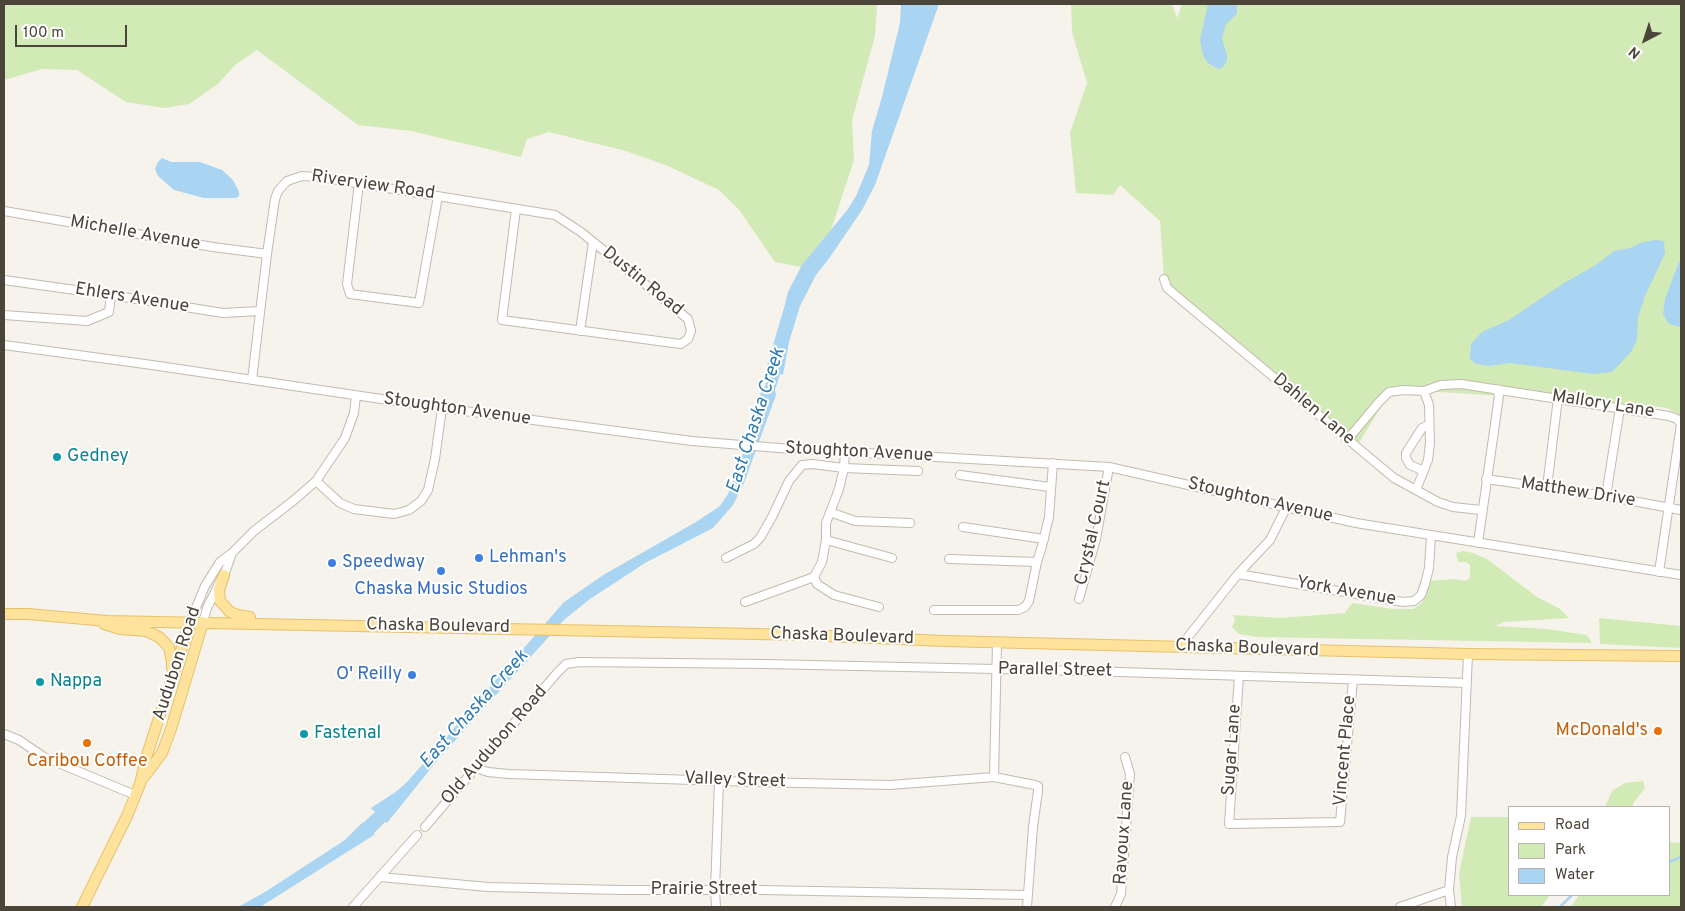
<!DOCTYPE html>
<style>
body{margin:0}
#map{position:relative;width:1685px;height:911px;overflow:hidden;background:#f6f3ec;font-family:Overpass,sans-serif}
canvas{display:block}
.frame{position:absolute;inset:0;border:5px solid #4b4439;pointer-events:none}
.legend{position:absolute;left:1508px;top:806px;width:162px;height:90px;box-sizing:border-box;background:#fff;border:1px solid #b7b4b0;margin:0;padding:6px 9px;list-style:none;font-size:15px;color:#4b4439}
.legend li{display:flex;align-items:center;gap:10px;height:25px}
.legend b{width:25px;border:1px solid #b7b4b0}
.north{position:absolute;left:1620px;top:15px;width:50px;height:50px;-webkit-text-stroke:4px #fff;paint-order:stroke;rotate:220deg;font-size:14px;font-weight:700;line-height:20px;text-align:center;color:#4b4439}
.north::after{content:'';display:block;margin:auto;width:18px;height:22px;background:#4b4439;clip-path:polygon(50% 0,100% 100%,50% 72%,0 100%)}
.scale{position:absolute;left:15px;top:25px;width:112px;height:22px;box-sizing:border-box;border:2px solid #4b4439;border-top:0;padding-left:6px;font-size:15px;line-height:18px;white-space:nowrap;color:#4b4439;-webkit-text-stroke:4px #fff;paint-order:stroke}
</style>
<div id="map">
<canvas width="1685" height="911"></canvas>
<div class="frame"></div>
<ul class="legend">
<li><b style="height:6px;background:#ffe39c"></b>Road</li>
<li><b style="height:14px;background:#d2eab5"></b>Park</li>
<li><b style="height:14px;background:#a9d4f2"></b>Water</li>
</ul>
<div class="north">N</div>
<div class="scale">100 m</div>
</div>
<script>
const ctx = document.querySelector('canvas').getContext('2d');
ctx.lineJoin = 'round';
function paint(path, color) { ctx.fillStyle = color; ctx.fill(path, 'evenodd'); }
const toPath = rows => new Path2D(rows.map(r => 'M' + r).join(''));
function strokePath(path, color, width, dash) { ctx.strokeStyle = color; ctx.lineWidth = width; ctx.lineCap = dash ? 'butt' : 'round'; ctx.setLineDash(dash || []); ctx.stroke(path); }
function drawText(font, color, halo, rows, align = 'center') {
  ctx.font = font + ' Overpass,sans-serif'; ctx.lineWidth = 4; ctx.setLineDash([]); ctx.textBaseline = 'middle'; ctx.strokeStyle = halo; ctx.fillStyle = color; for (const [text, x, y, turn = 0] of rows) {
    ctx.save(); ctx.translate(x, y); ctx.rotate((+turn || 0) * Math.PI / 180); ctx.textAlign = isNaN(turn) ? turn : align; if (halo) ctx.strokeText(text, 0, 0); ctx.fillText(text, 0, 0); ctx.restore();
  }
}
paint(toPath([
 [4,4,877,4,875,36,852,120,854,160,831,230,801,267,775,262,740,211,719,190,668,166,626,151,549,132,527,139,521,157,411,131,358,125,257,50,235,65,218,84,189,104,165,108,126,102,77,70,42,69,4,80],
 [1071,4,1172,4,1177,18,1182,4,1681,4,1681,421,1678,414,1667,408,1642,405,1424,391,1390,392,1357,446,1164,279,1160,221,1120,185,1113,195,1076,193,1070,133,1087,83,1072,32],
 [1463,551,1473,553,1487,559,1537,597,1560,609,1569,618,1504,622,1495,626,1547,629,1587,635,1592,643,1256,637,1239,634,1232,627,1235,621,1233,615,1281,618,1345,613,1352,603,1393,609,1413,609,1422,603,1431,581,1455,579,1466,581,1470,578,1470,565,1466,562,1458,562,1456,553],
 [1599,618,1681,626,1681,648,1600,644],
 [1643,781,1645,788,1634,802,1632,807,1605,807,1612,791,1625,783],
 [1471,817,1509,817,1509,895,1550,895,1541,907,1462,907,1459,874],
 [1669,842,1681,843,1681,907,1571,907,1579,895,1669,895]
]), '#d2eab5');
paint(toPath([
 [901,4,939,4,875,185,862,210,830,257,816,275,800,306,789,342,783,375,780,374,775,390,776,395,744,483,733,505,713,528,645,563,590,599,565,619,486,706,436,762,387,823,385,822,374,833,374,835,260,907,238,907,265,892,345,840,362,823,364,822,375,812,371,808,397,791,408,781,564,602,605,574,696,522,720,506,728,494,735,477,759,407,761,391,764,389,770,371,766,369,784,308,788,292,802,265,848,209,856,196,869,165,872,131,882,97,900,23],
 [1208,4,1237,4,1237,14,1226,24,1222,39,1227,55,1227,61,1223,67,1218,69,1208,63,1203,55,1200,40],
 [162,158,171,162,200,162,222,170,233,180,239,192,239,196,236,198,204,198,174,190,158,176,155,169,158,162],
 [1656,240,1664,241,1665,253,1645,296,1638,317,1637,340,1631,352,1612,372,1593,374,1510,363,1489,366,1476,364,1470,359,1471,344,1482,332,1509,320,1564,283,1596,265,1614,251,1630,248,1643,242],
 [1681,261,1681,327,1669,324,1663,314,1665,299,1679,262]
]), '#a9d4f2');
strokePath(toPath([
 [1669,862,1681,857],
 [1560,907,1572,895]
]), '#a9d4f2', 2.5);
const minor = toPath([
 [359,183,347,284,350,294,419,303,438,196],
 [4,211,213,247,267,254],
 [1164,279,1167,288,1394,478,1438,502,1453,507,1481,510],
 [4,280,111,295,223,313,260,311],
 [4,315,87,321,109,312,111,295],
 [580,331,593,242],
 [4,345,152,365,442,408,692,441,779,448,1109,467,1356,523,1681,575],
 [252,380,267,254,275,199,278,191,287,181,302,176,319,177,555,215,581,232,688,319,691,331,688,339,681,344,673,343,502,320,516,209],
 [1348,439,1379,402,1389,392,1403,390,1424,391,1441,385,1461,384,1669,416,1677,419,1681,424,1659,572],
 [845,451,844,468,839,489,826,523,826,540,822,562,814,577,817,584,834,595,879,607],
 [1424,471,1410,465,1406,458,1406,453,1422,428,1429,425],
 [960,475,1050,487],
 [1486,479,1606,496,1681,510],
 [316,481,340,503,354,509,394,514,409,510,421,501,428,490,435,459,442,408],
 [1547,487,1558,398],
 [1416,490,1428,460,1430,443,1429,405,1424,391],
 [1606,496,1620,408],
 [830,512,855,521,910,523],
 [963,527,1044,539],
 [826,540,892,558],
 [1478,543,1499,396,1497,389],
 [726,558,754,544,760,538,772,517,789,481,802,465,812,464,844,468,918,471],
 [949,559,1037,562],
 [1238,574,1403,602,1414,601,1421,595,1425,584,1429,568,1431,536],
 [1079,599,1096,539,1109,467],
 [745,602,814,577],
 [934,610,1018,610,1025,607,1029,601,1037,562,1042,546,1049,517,1053,463],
 [190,622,205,586,220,562,232,553,254,531,293,501,316,481,345,438,354,413,356,396],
 [203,622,207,608,226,570,232,553],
 [1180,647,1238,574,1270,540,1286,508],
 [1239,676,1229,824,1340,822,1353,680],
 [4,734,19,740,44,757,135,795],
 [476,768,488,772,509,774,755,782,890,785,994,777,1035,785,1038,786,1038,791,1033,827,1027,907],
 [994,777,997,643],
 [425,827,557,673,566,664,579,662,765,664,1088,671,1467,683],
 [380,877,488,887,621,890,760,890,1028,895],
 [353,907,417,835],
 [716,907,715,890,719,781],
 [1115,907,1121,894,1130,774,1125,757],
 [1400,907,1449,890],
 [1451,907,1449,890,1452,857,1461,816,1468,654]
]);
const major = toPath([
 [224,575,219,590,220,601,230,612,238,615,250,617],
 [4,614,28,614,107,621,806,635,944,641,1468,654,1681,656],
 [104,624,120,629,146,631,159,637,169,647,172,662,172,668],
 [144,777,162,753,171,729,203,622],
 [82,907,127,816,140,784,146,758,190,622]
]);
strokePath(minor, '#c2bbae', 10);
strokePath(major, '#e6c16a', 12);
strokePath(minor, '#fff', 8);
strokePath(major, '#ffe39c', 10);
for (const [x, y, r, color] of [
 [57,457,5,"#0f9aa8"],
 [479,558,5,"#3f7fe0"],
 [332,563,5,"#3f7fe0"],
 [441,571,5,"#3f7fe0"],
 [412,675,5,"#3f7fe0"],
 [40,682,5,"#0f9aa8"],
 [1658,731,5,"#e8710a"],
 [304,734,5,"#0f9aa8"],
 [87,743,5,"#e8710a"]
]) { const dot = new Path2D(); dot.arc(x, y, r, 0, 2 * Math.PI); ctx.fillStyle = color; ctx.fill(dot); strokePath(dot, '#fff', 2); }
drawText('18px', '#4b4439', '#fff', [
 ["Riverview Road",373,186,8],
 ["Michelle Avenue",135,234,10],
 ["Dustin Road",642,282,39],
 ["Ehlers Avenue",132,299,9],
 ["Mallory Lane",1603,405,9],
 ["Stoughton Avenue",457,410,8],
 ["Dahlen Lane",1313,410,40],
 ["Stoughton Avenue",859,453,3],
 ["Matthew Drive",1578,493,9],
 ["Stoughton Avenue",1260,501,13],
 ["Crystal Court",1094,533,-77],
 ["York Avenue",1346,592,10],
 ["Chaska Boulevard",438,627,1],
 ["Chaska Boulevard",842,637,2],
 ["Chaska Boulevard",1247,649,2],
 ["Audubon Road",178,664,-72],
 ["Parallel Street",1055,671,1],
 ["Old Audubon Road",495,746,-49],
 ["Sugar Lane",1233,750,-86],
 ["Vincent Place",1346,751,-85],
 ["Valley Street",735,781,2],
 ["Ravoux Lane",1125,833,-86],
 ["Prairie Street",704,890]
]);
drawText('18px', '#0d838f', '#fff', [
 ["Gedney",67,457],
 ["Nappa",50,682],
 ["Fastenal",314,734]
], 'left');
drawText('18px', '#366cbe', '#fff', [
 ["Lehman's",489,558],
 ["Speedway",342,563],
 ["Chaska Music Studios",441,590,"center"],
 ["O' Reilly",402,675,"right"]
], 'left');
drawText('18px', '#c56008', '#fff', [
 ["McDonald's",1648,731],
 ["Caribou Coffee",87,762,"center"]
], 'right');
drawText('italic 19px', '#2e7ab2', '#fff', [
 ["East Chaska Creek",757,421,-72],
 ["East Chaska Creek",475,710,-48]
]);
</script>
